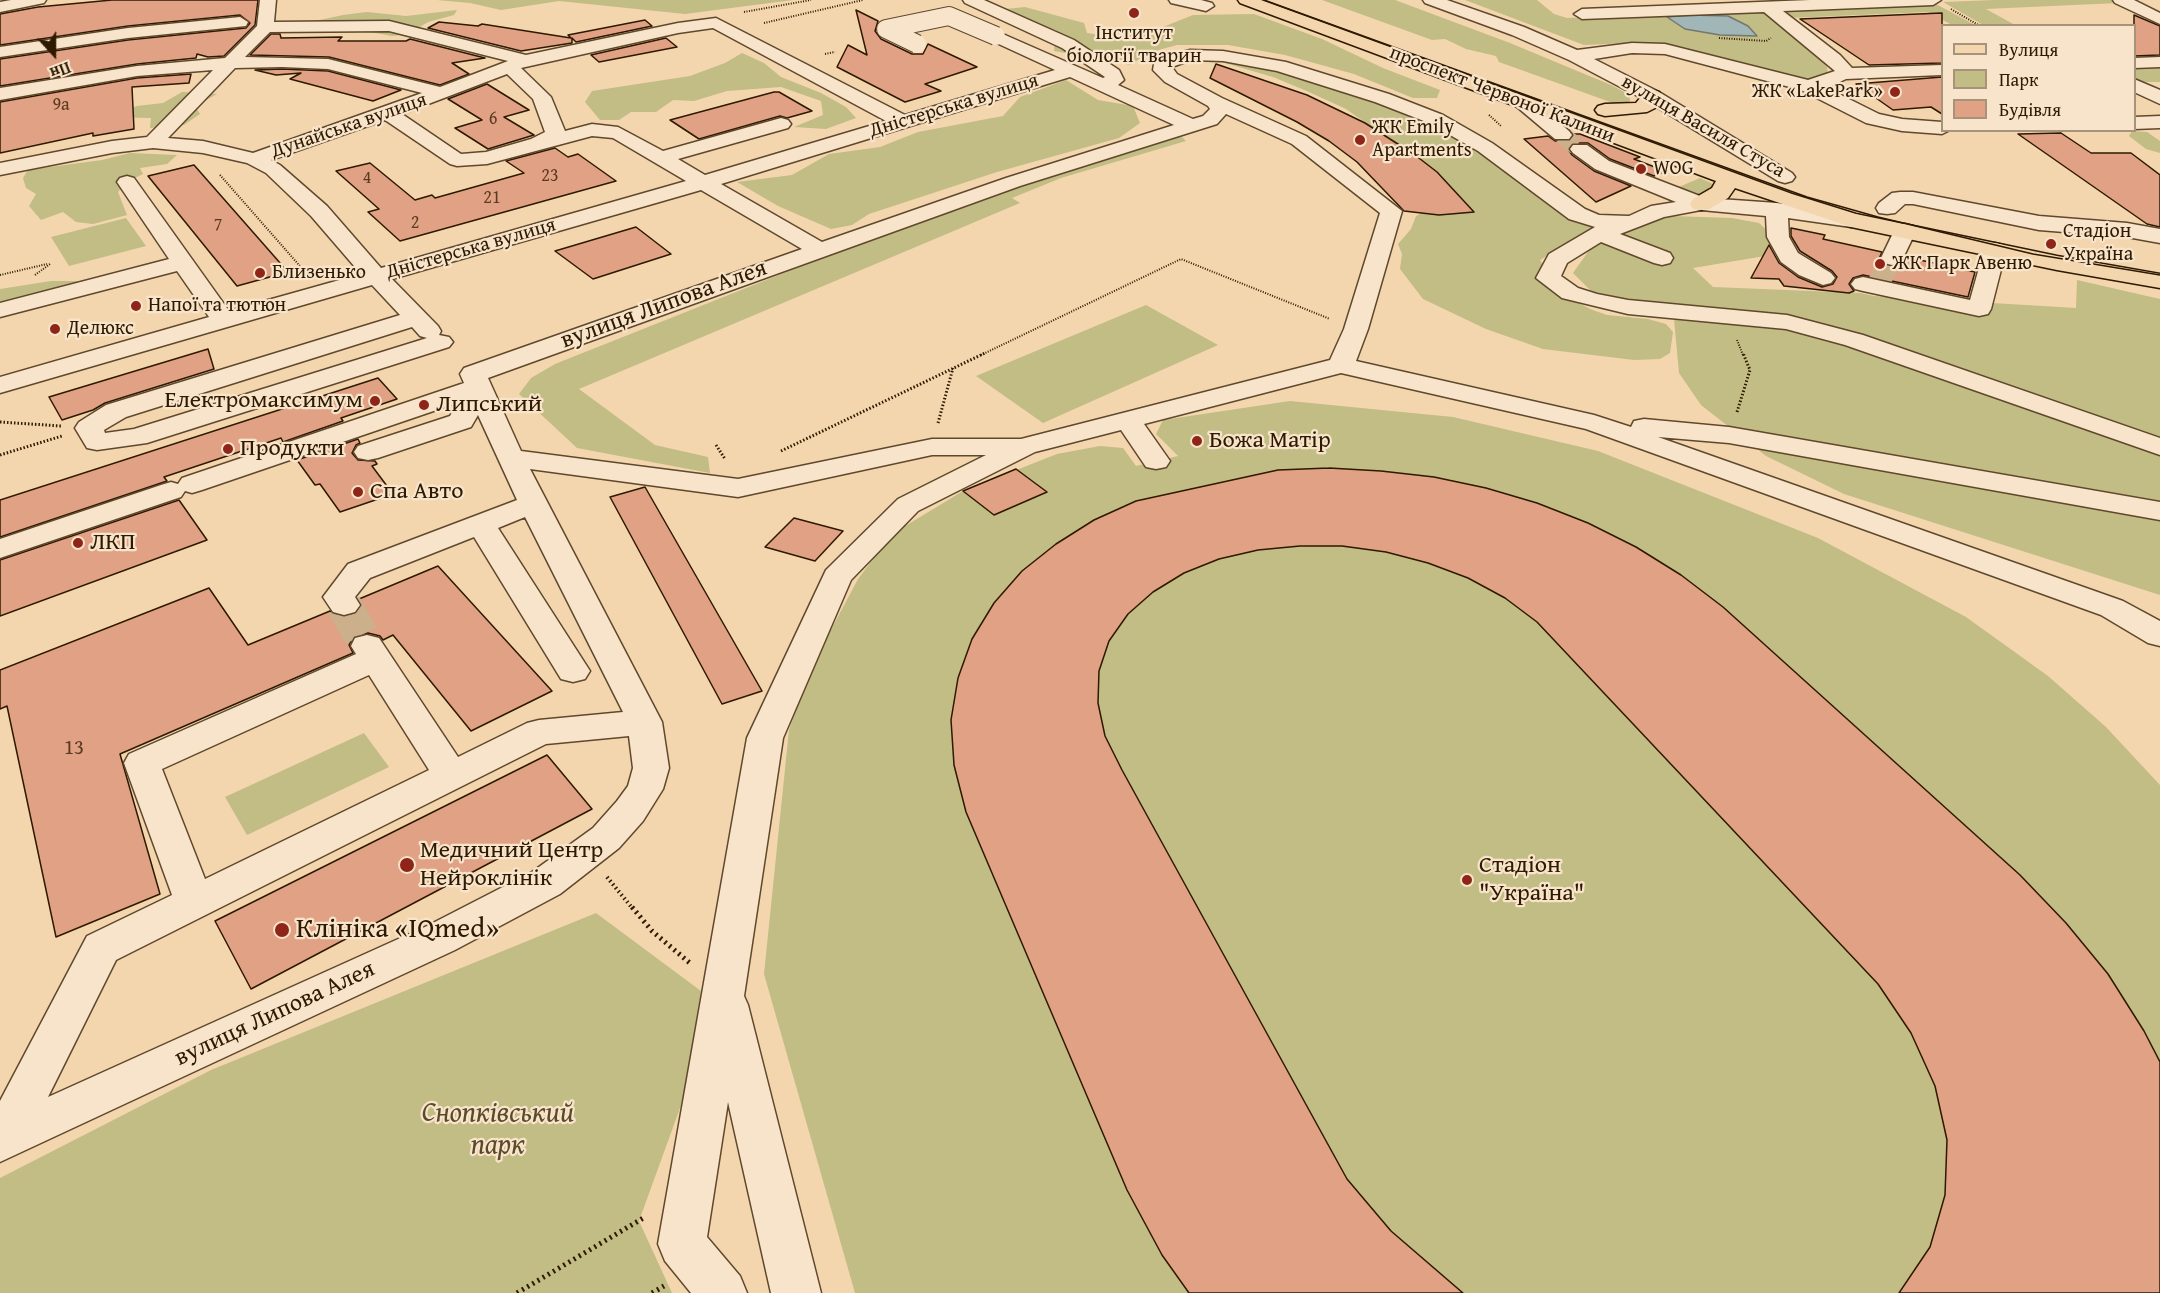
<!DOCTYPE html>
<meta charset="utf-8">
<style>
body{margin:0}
#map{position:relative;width:2160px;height:1293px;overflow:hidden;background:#f3d6ae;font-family:"Gentium Book Plus",serif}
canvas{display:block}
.legend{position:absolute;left:1941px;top:24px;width:195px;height:108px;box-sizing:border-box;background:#f7e4ca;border:2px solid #a7937a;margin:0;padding:8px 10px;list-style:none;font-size:18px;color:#2e1901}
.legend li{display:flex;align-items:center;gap:12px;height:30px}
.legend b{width:30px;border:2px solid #a7937a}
.north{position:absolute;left:24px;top:24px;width:60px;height:60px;-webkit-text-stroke:4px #f7e4ca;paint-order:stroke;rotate:159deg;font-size:16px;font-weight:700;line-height:24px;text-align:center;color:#2e1901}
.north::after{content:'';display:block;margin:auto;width:21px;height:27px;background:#2e1901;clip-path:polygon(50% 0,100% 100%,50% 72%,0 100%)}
</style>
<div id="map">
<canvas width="2160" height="1293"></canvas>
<ul class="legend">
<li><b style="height:8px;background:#f3d6ae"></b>Вулиця</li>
<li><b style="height:16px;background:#c2bc85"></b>Парк</li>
<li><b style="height:16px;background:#e0a185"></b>Будівля</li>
</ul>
<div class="north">Пн</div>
</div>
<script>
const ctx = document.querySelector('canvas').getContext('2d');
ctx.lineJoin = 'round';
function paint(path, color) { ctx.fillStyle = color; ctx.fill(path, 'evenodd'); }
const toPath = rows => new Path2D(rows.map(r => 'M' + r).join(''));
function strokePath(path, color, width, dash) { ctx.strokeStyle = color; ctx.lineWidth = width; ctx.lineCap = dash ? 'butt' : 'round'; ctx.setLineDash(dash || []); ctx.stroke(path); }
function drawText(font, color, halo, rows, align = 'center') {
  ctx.font = font + ' "Gentium Book Plus",serif'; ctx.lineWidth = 4.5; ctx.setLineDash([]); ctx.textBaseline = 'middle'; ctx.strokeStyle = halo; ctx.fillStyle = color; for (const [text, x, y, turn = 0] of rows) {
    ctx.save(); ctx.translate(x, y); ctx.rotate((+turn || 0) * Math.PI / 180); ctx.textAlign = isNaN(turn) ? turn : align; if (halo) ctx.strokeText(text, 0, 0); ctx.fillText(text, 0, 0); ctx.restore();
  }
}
paint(toPath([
 [437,0,793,0,685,14,559,1,501,10,470,3],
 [1322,0,1395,0,1510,43,1611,85,1630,95,1630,101,1623,104,1613,103,1499,62,1496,56,1466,49,1445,39,1432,40],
 [1465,0,1537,0,1554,14,1567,18,1763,10,1819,57,1827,67,1828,74,1815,80,1803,81,1712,55,1664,45,1633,43,1584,45],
 [1691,15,1728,16,1748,26,1756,36,1720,35,1685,29],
 [1995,0,2113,0,2118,3,1986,9,2015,25,1985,26,1943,2],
 [1934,3,1975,25,1952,25,1928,12,1789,18,1782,13,1782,10],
 [1025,7,1084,23,1087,33,1114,37,1153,31,1193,15,1254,14,1322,39,1383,68,1440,90,1437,98,1413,98,1354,74,1285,55,1228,45,1177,45,1151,52,1130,65,1054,51,1056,30,1011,16,1006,9],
 [457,10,454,15,428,22,408,34,392,36,370,32,303,32,310,22,343,15,367,12,406,16],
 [742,53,764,63,781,77,821,93,846,107,856,118,826,129,794,127,823,115,821,101,781,87,727,91,694,101,673,100,656,112,631,112,619,120,600,120,585,102,592,91,690,76,725,63],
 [1201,56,1214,56,1326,81,1448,130,1596,227,1594,233,1573,239,1540,260,1547,273,1575,301,1590,309,1607,315,1648,319,1666,324,1673,332,1670,353,1660,359,1634,360,1543,349,1486,329,1423,299,1400,269,1402,254,1398,244,1411,229,1416,216,1428,210,1383,135,1346,109,1309,92,1273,77],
 [2160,65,2160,82,2135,82,2135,66],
 [1066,80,1098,100,1133,106,1140,123,1119,138,997,172,869,214,852,225,831,229,778,206,737,182,792,175,829,154,880,147,918,132,1003,116,1020,97],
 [182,92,217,94,195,106,200,114,184,125,150,128,151,118,104,117,137,106,163,103],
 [2132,131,2147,132,2160,141,2160,153,2146,149,2129,136],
 [1181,136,1186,141,1061,178,1012,198,1020,203,579,389,655,445,708,457,710,473,577,448,519,394,531,378,555,364,809,263,1037,181],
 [130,153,177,155,167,164,140,168,143,174,127,182,118,192,127,215,93,224,76,222,63,212,41,220,29,206,36,194,26,188,23,178,28,170,102,160],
 [1700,178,1711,183,1715,188,1704,194,1695,194,1674,189],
 [1670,216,1732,218,1759,223,1770,233,1771,255,1693,268,1713,287,1860,293,1874,296,2076,308,2077,280,2160,299,2160,595,1844,494,1766,456,1701,405,1679,373,1674,319,1593,293,1573,273,1590,249,1638,224],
 [126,218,146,246,69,266,51,237],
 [51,281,82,281,68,296,0,318,0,289],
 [1146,305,1218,345,1043,423,976,376],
 [1290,401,1453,417,1598,451,1818,538,1966,617,2048,676,2106,727,2160,785,2160,1293,855,1293,764,974,789,730,807,675,858,579,892,534,963,491,1057,454,1100,446,1123,448,1136,466,1178,456,1156,434,1163,420],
 [364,733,389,767,247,835,225,797],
 [596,913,701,991,684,1097,639,1221,672,1293,0,1293,0,1178,211,1070]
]), '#c2bc85');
const water = toPath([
 [1691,15,1728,16,1748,26,1757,36,1720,35,1685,29,1667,17,1691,15]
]);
paint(water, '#a1b6b6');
strokePath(water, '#73776e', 1.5);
const building = toPath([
 [112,0,258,0,255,25,224,56,208,57,197,54,196,58,137,64,0,86,0,59,128,40,246,28,250,23,240,15,128,26,0,45,0,14,38,7,112,0],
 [856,10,878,21,875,31,881,39,912,54,923,54,928,44,977,67,925,84,941,91,905,102,837,67,848,45,867,55,856,10],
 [1942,13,1942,63,1869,65,1800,19,1942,13],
 [2134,15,2160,26,2160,55,2134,56,2134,15],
 [645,20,652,26,576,42,572,38,572,43,521,51,428,28,439,22,478,26,482,24,571,38,568,35,645,20],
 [271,34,280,34,281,38,342,37,338,41,406,41,410,39,485,58,452,63,469,74,440,85,329,57,250,55,271,34],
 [666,38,677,47,599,62,591,55,666,38],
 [1216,64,1307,95,1365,123,1415,155,1437,172,1474,212,1439,215,1404,211,1357,162,1329,141,1297,122,1210,78,1216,64],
 [282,69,328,71,401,90,373,101,290,79,301,73,276,75,255,70,282,69],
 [191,74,189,83,132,87,134,129,93,136,93,133,0,153,0,102,137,78,191,74],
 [1942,77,1942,114,1931,107,1893,110,1856,84,1942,77],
 [487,84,529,110,504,117,534,135,488,149,455,128,482,120,448,99,487,84],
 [774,92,779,92,812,111,787,118,780,116,699,139,670,120,774,92],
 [2061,133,2091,153,2131,153,2160,175,2160,227,2147,224,2018,134,2061,133],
 [1574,134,1580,134,1640,157,1634,159,1665,171,1654,176,1610,159,1588,143,1573,143,1568,149,1572,155,1594,171,1631,186,1596,202,1524,139,1548,136,1555,141,1569,141,1574,134],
 [555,148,568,157,578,154,616,181,400,241,368,212,379,209,336,171,370,163,415,200,432,195,435,198,524,173,506,161,555,148],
 [194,165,288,272,237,286,148,176,194,165],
 [636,227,671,254,593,279,555,251,636,227],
 [1791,228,1825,235,1823,239,1882,252,1879,259,1882,264,1891,267,1901,265,1906,257,1975,272,1968,297,1863,275,1853,278,1849,284,1854,291,1849,293,1784,286,1779,279,1751,278,1769,245,1779,263,1798,277,1822,287,1833,284,1837,277,1832,271,1800,251,1791,236,1791,228],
 [208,349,214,369,105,403,93,410,62,420,49,397,208,349],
 [378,378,397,399,341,418,343,421,283,442,281,438,164,477,167,481,0,537,0,500,378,378],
 [358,439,360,443,356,445,352,453,358,460,375,461,377,464,372,466,393,494,340,512,320,484,315,485,297,460,358,439],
 [1329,468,1381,471,1434,477,1486,488,1537,503,1588,523,1636,547,1681,575,1723,607,2020,875,2066,923,2108,974,2144,1031,2160,1062,2160,1293,1899,1293,1930,1247,1945,1195,1947,1140,1935,1086,1911,1033,1878,984,1537,622,1505,598,1468,578,1428,563,1386,552,1342,546,1300,546,1258,550,1219,559,1184,573,1153,592,1128,614,1109,641,1099,671,1098,703,1105,736,1122,770,1347,1179,1391,1231,1463,1293,1189,1293,1162,1255,1127,1190,966,812,954,765,951,720,958,678,972,639,994,603,1022,571,1056,544,1094,520,1136,501,1278,470,1329,468],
 [1016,469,1047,492,994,515,963,491,1016,469],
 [645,487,762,691,722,704,610,497,645,487],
 [179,500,207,540,0,616,0,560,179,500],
 [794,518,843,531,815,561,765,547,794,518],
 [438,566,552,691,471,731,393,635,383,640,380,636,368,633,354,636,349,645,353,653,120,754,160,894,56,937,7,706,0,709,0,670,209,588,248,645,330,611,343,617,356,614,362,605,359,599,438,566],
 [547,755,592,809,251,989,215,921,547,755]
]);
paint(building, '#e0a185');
strokePath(building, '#2e1901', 1.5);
strokePath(toPath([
 [1562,135,1580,149]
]), '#ccb08b', 18, [18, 9]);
strokePath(toPath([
 [1879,282,1892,258]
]), '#ccb08b', 22, [22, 11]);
strokePath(toPath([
 [344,605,367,646]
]), '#ccb08b', 35, [35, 18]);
const minor = toPath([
 [11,0,46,0,44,3,0,12,0,2,11,0],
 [260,0,276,0,274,22,389,21,526,55,678,23,716,18,905,115,1055,70,990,40,987,36,990,32,996,31,1103,78,1105,77,1062,48,965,3,963,0,984,0,1074,40,1119,70,1124,80,1118,85,1193,119,1203,116,1210,109,1208,106,1165,82,1153,70,1154,64,1163,57,1190,50,1223,51,1286,62,1389,94,1443,115,1492,143,1585,209,1599,215,1629,216,1651,206,1676,202,1595,169,1573,153,1570,149,1573,145,1587,145,1609,161,1705,198,1777,203,1859,215,1862,220,1859,225,1851,227,1788,218,1789,237,1798,253,1831,273,1835,278,1831,283,1823,285,1799,275,1781,262,1767,237,1766,216,1701,210,1664,217,1620,234,1670,253,1673,258,1670,263,1662,265,1654,263,1601,242,1567,263,1561,276,1578,288,1597,294,1628,300,1787,315,1863,335,2160,438,2160,455,1845,345,1786,329,1628,314,1562,298,1536,278,1549,254,1595,227,1569,219,1478,151,1429,123,1375,102,1277,71,1223,61,1191,60,1172,67,1177,74,1222,98,1306,136,1402,211,1368,329,1356,361,1594,415,1631,427,1634,421,1644,419,1729,427,2160,502,2160,520,1729,443,1658,437,2123,601,2160,621,2160,646,2148,643,2101,615,1586,429,1341,373,1144,424,1170,461,1166,467,1156,469,1146,467,1121,430,1035,452,918,511,851,580,783,738,744,996,748,1005,821,1293,771,1293,728,1102,707,1237,740,1276,747,1293,691,1293,665,1261,658,1244,747,738,826,570,898,499,986,455,932,455,738,497,530,469,662,722,669,768,663,789,643,821,619,848,560,894,455,950,0,1162,0,1101,87,936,172,895,124,763,129,754,356,654,351,646,355,638,367,635,379,638,458,757,527,723,539,720,623,712,525,517,498,528,590,671,585,679,573,682,561,679,474,537,370,578,355,597,360,605,355,612,344,615,333,612,323,597,348,564,517,500,478,415,471,427,378,458,368,460,358,458,354,452,358,446,450,416,457,403,202,490,192,493,185,491,181,497,0,558,0,539,161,485,171,482,178,484,182,478,464,383,460,374,464,368,802,249,701,190,392,279,438,326,441,331,439,335,449,337,453,342,449,347,147,443,97,450,87,448,75,428,79,422,106,405,400,315,372,285,0,393,0,377,209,317,177,271,0,317,0,303,169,259,117,182,120,178,127,176,134,178,229,311,361,274,311,216,266,173,247,163,203,153,153,148,112,153,0,175,0,163,112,141,147,137,213,70,137,76,0,100,0,88,137,66,225,58,257,26,260,0],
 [713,28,886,121,705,175,678,159,788,128,791,124,788,120,781,118,663,151,618,127,592,124,565,131,551,97,521,68,678,33,713,28],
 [389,31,508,61,440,87,328,59,245,57,270,32,389,31],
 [282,67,328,69,422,93,253,153,203,141,168,138,235,68,282,67],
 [507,74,533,99,545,132,531,139,486,152,461,154,402,114,507,74],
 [1070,77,1174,125,1006,178,822,242,721,184,1070,77],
 [1226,114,1292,144,1380,213,1344,329,1330,360,1021,439,932,439,738,479,521,451,488,378,1020,186,1217,124,1226,114],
 [385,120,450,164,457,166,487,164,592,136,613,138,686,181,381,268,327,206,280,165,271,160,385,120],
 [412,327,420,336,427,338,134,429,105,433,104,430,126,417,412,327],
 [369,675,429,770,205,879,162,769,369,675],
 [629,736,633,768,628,786,617,801,593,828,532,872,427,926,48,1097,116,960,546,744,629,736],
 [1169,0,1201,0,1212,3,1214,6,1206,11,1171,3,1169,0],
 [1423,0,1447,0,1524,27,1577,50,1632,43,1665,44,1808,80,1835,71,1764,12,1582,19,1574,14,1582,9,1810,0,1941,0,1933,5,1783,11,1840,55,1852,68,1942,65,1942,75,1846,79,1827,88,1879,114,1902,119,1942,122,1942,130,1950,130,1942,134,1902,131,1866,123,1801,90,1665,54,1632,53,1594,59,1659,92,1792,173,1795,177,1792,181,1785,183,1778,181,1645,100,1569,60,1512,35,1425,3,1423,0],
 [2113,0,2134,0,2160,13,2160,24,2115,3,2113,0],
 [240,17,248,22,246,26,128,38,0,57,0,47,128,28,240,17],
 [2160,57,2160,67,2134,68,2134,58,2160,57],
 [2134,79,2160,90,2160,104,2134,92,2134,79],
 [1524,97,1531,99,1569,131,1572,135,1569,139,1555,139,1517,107,1515,103,1517,99,1524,97],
 [2160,116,2160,128,2134,129,2134,117,2160,116],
 [1900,192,1913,192,2039,216,2127,223,2160,229,2160,243,2127,237,2039,230,1913,204,1905,204,1895,213,1887,214,1879,213,1876,208,1879,203,1892,193,1900,192],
 [1905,224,1913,226,1916,231,1903,258,1900,263,1892,265,1884,263,1881,258,1894,231,1897,226,1905,224],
 [1995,243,2003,245,2006,250,1991,309,1988,314,1979,316,1863,291,1855,289,1851,284,1855,279,1863,277,1970,300,1984,250,1987,245,1995,243]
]);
const major = toPath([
 [1238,0,1261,0,1792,194,1856,214,2057,256,2160,274,2160,288,2057,270,1851,227,1735,188,1728,198,1709,209,1701,210,1693,209,1690,204,1693,199,1712,188,1716,181,1240,3,1238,0],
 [1652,90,1659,92,1661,96,1655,108,1647,112,1605,116,1598,114,1595,110,1598,106,1605,104,1636,103,1645,92,1652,90]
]);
strokePath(minor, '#5f482c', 3);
strokePath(major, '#2e1901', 3);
strokePath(toPath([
 [1951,9,1980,26],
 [744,12,811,0],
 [764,23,863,0],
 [1719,38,1766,41,1771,38],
 [825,54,835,52],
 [1489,115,1501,126],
 [220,175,306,273],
 [0,275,47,264],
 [35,275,50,264],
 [1737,340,1743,355],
 [981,355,1181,259,1330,319]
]), '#2e1901', 2, [1, 1.5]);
strokePath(toPath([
 [1737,412,1750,370,1743,353],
 [0,422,61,426],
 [938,423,953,368],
 [716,445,725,459],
 [781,451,985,353],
 [0,455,62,436]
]), '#2e1901', 3, [1.5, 2]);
strokePath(toPath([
 [607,877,633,909]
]), '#2e1901', 4, [1.5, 3]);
strokePath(toPath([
 [632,907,652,931,691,964],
 [517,1293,645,1217],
 [652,1293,664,1286]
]), '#2e1901', 5, [2, 4]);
paint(minor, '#f7e4ca');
paint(major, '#f3d6ae');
strokePath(toPath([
 [1264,0,1807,197,1878,217,2033,254,2160,275]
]), '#2e1901', 1.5);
const minorBridge = toPath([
 [917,44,886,29,949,16,996,36]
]);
strokePath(minorBridge, '#5f482c', 20, []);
strokePath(minorBridge, '#f7e4ca', 18);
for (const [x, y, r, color] of [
 [1134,13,6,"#8f2418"],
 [1895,92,6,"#8f2418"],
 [1360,140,6,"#8f2418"],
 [1641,169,6,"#8f2418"],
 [2051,244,6,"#8f2418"],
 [1880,264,6,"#8f2418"],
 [260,273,6,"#8f2418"],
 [136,306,6,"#8f2418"],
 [55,329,6,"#8f2418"],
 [375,401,6,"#8f2418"],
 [424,405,6,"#8f2418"],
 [1197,441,6,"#8f2418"],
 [228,449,6,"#8f2418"],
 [358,492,6,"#8f2418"],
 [78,543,6,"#8f2418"],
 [407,865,8,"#8f2418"],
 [1467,880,6,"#8f2418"],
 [282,930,8,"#8f2418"]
]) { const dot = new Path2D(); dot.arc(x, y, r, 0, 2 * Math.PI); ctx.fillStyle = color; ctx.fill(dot); strokePath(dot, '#f7e4ca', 2); }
drawText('18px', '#5a3b22', null, [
 ["9а",61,105],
 ["6",493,119],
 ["23",550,176],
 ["4",367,178],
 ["21",492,198],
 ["2",415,223],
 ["7",218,225]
]);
drawText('20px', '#2e1901', '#f7e4ca', [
 ["Інститут",1134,34,"center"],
 ["біології тварин",1134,57,"center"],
 ["ЖК «LakePark»",1883,92,"right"],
 ["ЖК Emily",1372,128],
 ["Apartments",1372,151],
 ["WOG",1653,169],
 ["Стадіон",2063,232],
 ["Україна",2063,255],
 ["ЖК Парк Авеню",1892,264],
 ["Близенько",272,273],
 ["Напої та тютюн",148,306],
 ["Делюкс",67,329]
], 'left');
drawText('20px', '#2e1901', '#f7e4ca', [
 ["проспект Червоної Калини",1502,95,21],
 ["Дністерська вулиця",954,106,-17],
 ["Дунайська вулиця",349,126,-19],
 ["вулиця Василя Стуса",1703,127,30],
 ["Дністерська вулиця",471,249,-16]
]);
drawText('21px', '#5a3b22', null, [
 ["13",74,749]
]);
drawText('24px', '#2e1901', '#f7e4ca', [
 ["вулиця Липова Алея",664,305,-20],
 ["вулиця Липова Алея",275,1014,-25]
]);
drawText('24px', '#2e1901', '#f7e4ca', [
 ["Електромаксимум",363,401,"right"],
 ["Липський",436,405],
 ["Божа Матір",1209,441],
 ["Продукти",240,449],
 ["Спа Авто",370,492],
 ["ЛКП",90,543],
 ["Медичний Центр",420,851],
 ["Нейроклінік",420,879],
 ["Стадіон",1479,866],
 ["\"Україна\"",1479,894]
], 'left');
drawText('28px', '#2e1901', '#f7e4ca', [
 ["Клініка «IQmed»",296,930]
], 'left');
drawText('italic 28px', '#5a4a29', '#f7e4ca', [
 ["Снопківський",498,1114],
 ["парк",498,1146]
]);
</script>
